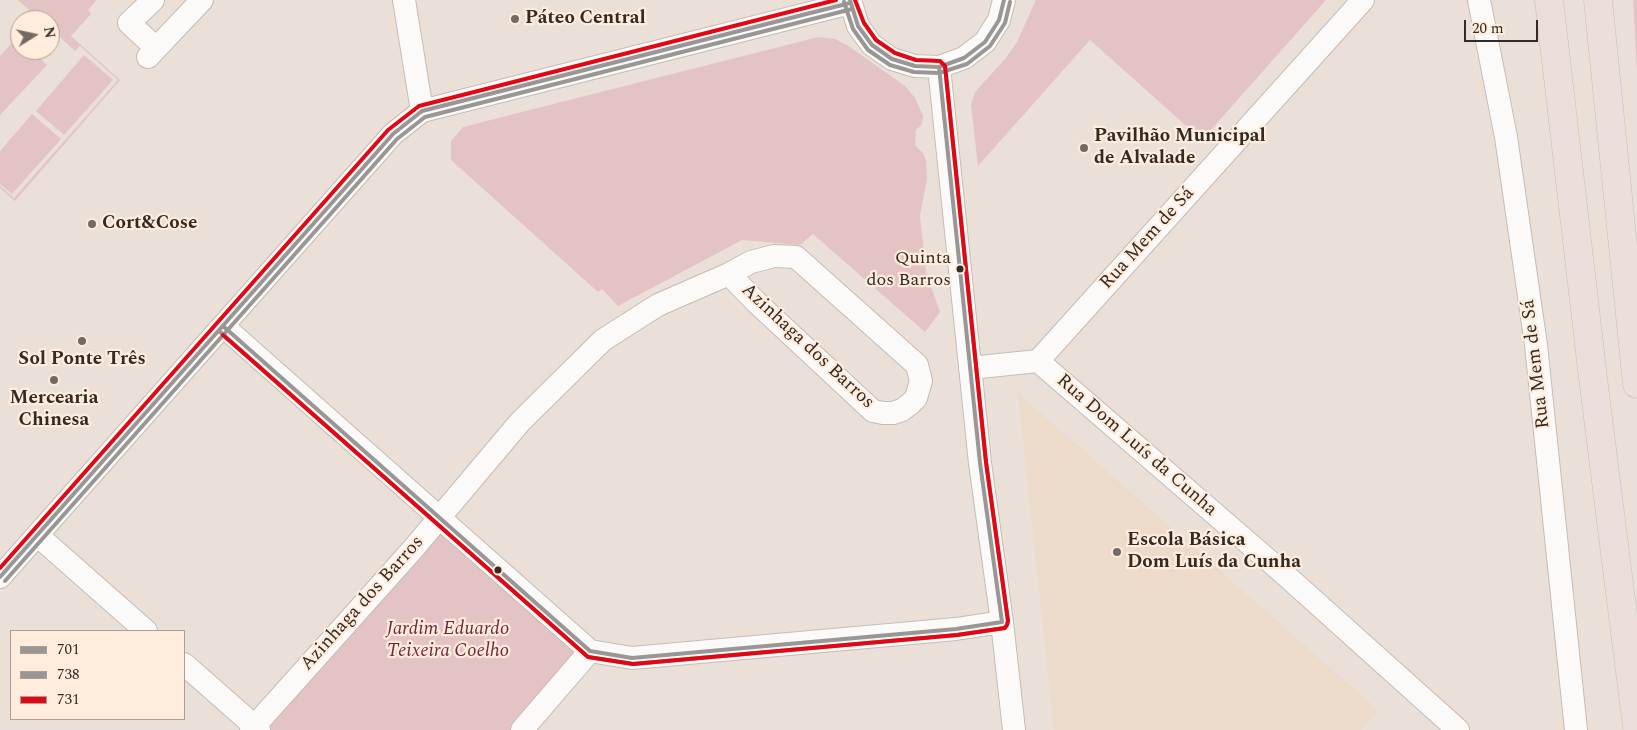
<!DOCTYPE html>
<meta charset="utf-8">
<style>
body{margin:0}
#map{position:relative;width:1637px;height:730px;overflow:hidden;background:#eae0d7;font-family:Spectral,serif}
canvas{display:block}
.legend{position:absolute;left:10px;top:630px;width:175px;height:90px;box-sizing:border-box;background:#ffecdc;border:1px solid #ad9f93;margin:0;padding:6px 9px;list-style:none;font-size:15px;color:#322b25}
.legend li{display:flex;align-items:center;gap:10px;height:25px}
.legend b{width:25px;border:1px solid #ad9f93}
.north{position:absolute;left:10px;top:10px;width:50px;height:50px;box-sizing:border-box;background:#ffecdc;border:1px solid #ad9f93;border-radius:50%;rotate:80deg;font-size:14px;font-weight:700;line-height:20px;text-align:center;color:#322b25}
.north::after{content:'';display:block;margin:auto;width:18px;height:22px;background:#726a63;clip-path:polygon(50% 0,100% 100%,50% 72%,0 100%)}
.scale{position:absolute;left:1464px;top:20px;width:74px;height:22px;box-sizing:border-box;border:2px solid #322b25;border-top:0;padding-left:6px;font-size:15px;line-height:18px;white-space:nowrap;color:#322b25;-webkit-text-stroke:4px #ffecdc;paint-order:stroke}
</style>
<div id="map">
<canvas width="1637" height="730"></canvas>
<ul class="legend">
<li><b style="height:6px;background:#989796"></b>701</li>
<li><b style="height:6px;background:#989796"></b>738</li>
<li><b style="height:6px;background:#e30613"></b>731</li>
</ul>
<div class="north">N</div>
<div class="scale">20 m</div>
</div>
<script>
const ctx = document.querySelector('canvas').getContext('2d');
ctx.lineJoin = 'round';
function paint(path, color) { ctx.fillStyle = color; ctx.fill(path, 'evenodd'); }
const toPath = rows => new Path2D(rows.map(r => 'M' + r).join(''));
function strokePath(path, color, width, dash) { ctx.strokeStyle = color; ctx.lineWidth = width; ctx.lineCap = dash ? 'butt' : 'round'; ctx.setLineDash(dash || []); ctx.stroke(path); }
function drawText(font, color, halo, rows, align = 'center') {
  ctx.font = font + ' Spectral,serif'; ctx.lineWidth = 4.5; ctx.setLineDash([]); ctx.textBaseline = 'middle'; ctx.strokeStyle = halo; ctx.fillStyle = color; for (const [text, x, y, turn = 0] of rows) {
    ctx.save(); ctx.translate(x, y); ctx.rotate((+turn || 0) * Math.PI / 180); ctx.textAlign = isNaN(turn) ? turn : align; if (halo) ctx.strokeText(text, 0, 0); ctx.fillText(text, 0, 0); ctx.restore();
  }
}
paint(toPath([
 [1018,393,1378,710,1361,730,1054,730]
]), '#ecdaca');
paint(toPath([
 [18,0,97,0,88,10,91,14,71,36,120,80,15,201,0,188,0,186,14,198,118,80,80,46,75,51,50,28,50,20,40,20],
 [1036,0,1326,0,1202,140,1090,40,978,166,971,105,975,92,1005,59,1017,42],
 [1633,0,1637,0,1637,72],
 [17,37,20,40,20,50,31,50,47,65,0,115,0,56],
 [818,37,835,39,847,45,905,86,915,98,923,116,922,124,916,130,915,145,923,153,926,160,927,179,920,216,926,272,940,312,925,332,813,234,800,245,742,240,618,306,602,289,598,292,451,160,451,141,463,127],
 [84,55,113,80,64,135,36,111],
 [32,114,61,139,12,194,0,184,0,151],
 [440,517,590,651,522,730,259,730]
]), '#e4c3c4');
const minor = toPath([
 [153,0,129,23,156,48],
 [404,0,422,111],
 [850,0,858,26,872,45,892,59,915,66,939,67,964,58,985,42,999,20,1004,0],
 [1479,0,1506,137,1536,345,1576,730],
 [148,57,202,0],
 [939,67,980,463,1002,622,1014,730],
 [223,326,590,651,632,658,956,629,1002,622],
 [1038,361,1282,572,1458,730],
 [970,368,1038,361,1363,0],
 [37,535,146,631],
 [0,577,393,134,422,111,850,3],
 [184,664,259,730],
 [251,730,413,549,520,422,603,340,658,305,729,274,751,262,774,256,796,257,917,365,921,381,916,398,910,404,902,410,893,413,883,413,873,411,756,302,729,274],
 [522,730,590,651]
]);
const trunk = toPath([
 [1549,0,1593,378,1637,727],
 [1598,0,1637,384]
]);
strokePath(minor, '#c4bcb5', 24);
strokePath(trunk, '#c3beb9', 29);
strokePath(minor, '#fcfaf9', 22);
strokePath(trunk, '#ecdfdb', 28);
strokePath(toPath([
 [850,0,858,26,872,45,892,59,915,66,939,67,964,58,985,42,999,20,1004,0],
 [939,67,980,463,1002,622],
 [223,326,590,651,632,658,956,629,1002,622],
 [0,577,393,134,422,111,850,3]
]), '#989796', 4);
strokePath(toPath([
 [844,2,853,29,868,50,890,65,914,72,939,73,967,64,990,46,1005,23,1010,2],
 [219,331,588,657,633,664,957,635,1004,628,1007,625,1008,621,986,462,945,66],
 [5,581,397,139,425,117,852,9]
]), '#989796', 4);
strokePath(toPath([
 [223,335,588,657,633,664,957,635,1005,628,1007,625,1008,621,986,462,945,66,940,61,916,60,895,53,876,40,864,23,855,0],
 [0,568,388,130,419,106,836,0]
]), '#e30613', 4);
for (const [x, y, r, color] of [
 [515,19,5,"#726a63"],
 [1084,148,5,"#726a63"],
 [92,224,5,"#726a63"],
 [960,269,4.5,"#322b25"],
 [82,341,5,"#726a63"],
 [54,380,5,"#726a63"],
 [1117,552,5,"#726a63"],
 [498,570,4.5,"#322b25"]
]) { const dot = new Path2D(); dot.arc(x, y, r, 0, 2 * Math.PI); ctx.fillStyle = color; ctx.fill(dot); strokePath(dot, '#ffecdc', 2); }
drawText('18px', '#322b25', '#ffecdc', [
 ["Quinta",951,259],
 ["dos Barros",951,281]
], 'right');
drawText('bold 19px', '#322b25', '#ffecdc', [
 ["Páteo Central",525,19],
 ["Pavilhão Municipal",1094,137],
 ["de Alvalade",1094,159],
 ["Cort&Cose",102,224],
 ["Sol Ponte Três",82,360,"center"],
 ["Mercearia",54,399,"center"],
 ["Chinesa",54,421,"center"],
 ["Escola Básica",1127,541],
 ["Dom Luís da Cunha",1127,563]
], 'left');
drawText('19px', '#322b25', '#ffecdc', [
 ["Rua Mem de Sá",1148,239,-48],
 ["Azinhaga dos Barros",807,347,43],
 ["Rua Mem de Sá",1537,364,-97],
 ["Rua Dom Luís da Cunha",1136,446,41],
 ["Azinhaga dos Barros",363,604,-48]
]);
drawText('italic 19px', '#73253c', '#ffecdc', [
 ["Jardim Eduardo",448,630],
 ["Teixeira Coelho",448,652]
]);
</script>
